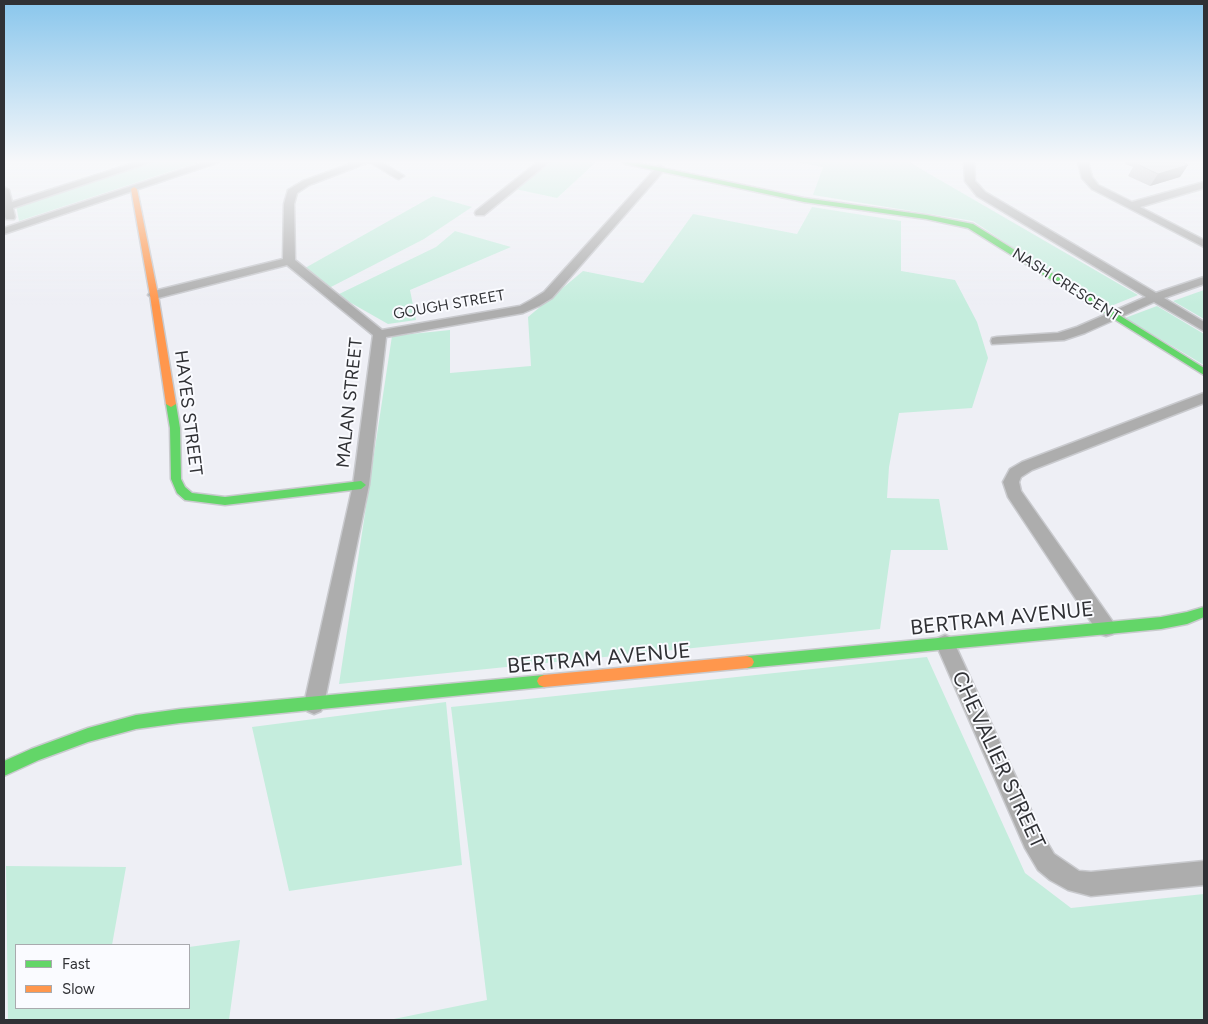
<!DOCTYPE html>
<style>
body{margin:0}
#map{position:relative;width:1208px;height:1024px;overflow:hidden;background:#eeeff5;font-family:Figtree,sans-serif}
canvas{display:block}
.frame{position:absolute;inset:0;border:5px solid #303135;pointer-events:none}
.legend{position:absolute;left:15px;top:944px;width:175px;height:65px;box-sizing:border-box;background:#fafbff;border:1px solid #a9aaae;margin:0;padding:6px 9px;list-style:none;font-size:15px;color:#303135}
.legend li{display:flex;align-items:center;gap:10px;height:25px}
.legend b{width:25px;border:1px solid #a9aaae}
</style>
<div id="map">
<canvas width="1208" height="1024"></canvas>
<div class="frame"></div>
<ul class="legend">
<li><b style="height:6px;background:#63d668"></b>Fast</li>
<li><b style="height:6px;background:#ff974d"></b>Slow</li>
</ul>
</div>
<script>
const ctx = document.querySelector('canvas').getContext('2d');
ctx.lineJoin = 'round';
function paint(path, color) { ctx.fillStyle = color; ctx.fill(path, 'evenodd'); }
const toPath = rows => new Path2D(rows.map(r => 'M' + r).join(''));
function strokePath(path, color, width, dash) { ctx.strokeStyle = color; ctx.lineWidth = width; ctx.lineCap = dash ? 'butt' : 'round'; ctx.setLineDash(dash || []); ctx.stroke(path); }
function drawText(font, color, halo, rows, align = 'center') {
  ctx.font = font + ' Figtree,sans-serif'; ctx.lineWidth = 4; ctx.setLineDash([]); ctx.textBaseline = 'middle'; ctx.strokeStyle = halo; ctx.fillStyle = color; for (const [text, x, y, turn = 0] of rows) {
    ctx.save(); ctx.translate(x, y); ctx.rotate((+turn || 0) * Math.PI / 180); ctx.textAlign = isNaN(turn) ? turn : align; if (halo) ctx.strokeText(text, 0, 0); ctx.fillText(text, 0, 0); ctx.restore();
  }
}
paint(toPath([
 [152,162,199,162,19,221,16,205],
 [547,162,590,162,595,163,557,198,515,189],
 [797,162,909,162,1138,295,1111,306,1098,304,973,221,813,195,823,167],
 [433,196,472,207,424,239,329,288,305,268],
 [812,207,901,221,901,271,955,280,977,322,988,358,972,408,899,413,889,467,887,498,939,499,948,550,891,550,880,629,339,684,392,336,450,330,450,373,531,366,528,317,583,271,643,283,693,214,797,234],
 [455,231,511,247,410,290,416,320,388,324,337,295,436,247],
 [1204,290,1204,319,1173,301],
 [1157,306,1204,334,1204,365,1125,318],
 [927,657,1025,873,1071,908,1204,894,1204,1020,389,1020,487,1000,451,707],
 [446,702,462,865,289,891,252,727],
 [6,866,126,867,112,945,16,945,16,1008,189,1008,189,947,240,940,229,1020,8,1020]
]), '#c5eddd');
const street = toPath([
 [137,162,151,162,13,208,15,217,14,219,6,219,5,217,4,187,9,190,12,202,137,162],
 [205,162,219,162,4,234,4,228,205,162],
 [356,162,369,162,309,185,297,193,294,204,295,260,382,330,520,306,531,300,544,292,657,167,660,166,665,169,552,298,539,306,523,313,386,337,369,485,324,704,321,711,314,714,307,711,304,704,353,485,373,335,287,265,154,299,148,295,150,292,283,259,284,204,288,190,303,181,356,162],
 [370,162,381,162,404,176,399,179,396,178,370,162],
 [538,162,549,162,484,215,476,215,475,213,476,211,538,162],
 [964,162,974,162,975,181,985,192,1156,293,1204,277,1204,284,1164,298,1204,322,1204,331,1154,302,1085,333,1064,340,992,344,991,341,992,338,997,337,1058,333,1077,327,1146,297,977,196,965,181,964,162],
 [1078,162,1088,162,1092,177,1098,185,1132,202,1204,182,1204,188,1140,207,1204,240,1204,247,1092,189,1082,178,1078,162],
 [1204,393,1204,403,1032,470,1021,477,1019,482,1021,491,1113,622,1115,628,1113,634,1106,636,1099,634,1008,497,1003,482,1010,469,1022,462,1204,393],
 [945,635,952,638,1041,832,1054,854,1079,871,1091,872,1204,861,1204,885,1091,896,1068,890,1050,880,1038,870,1025,848,936,644,938,638,945,635]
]);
const fast = toPath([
 [623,162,634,162,804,198,926,215,973,224,1204,368,1204,375,968,228,926,219,804,202,626,164,623,162],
 [171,401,176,404,180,428,181,479,185,487,192,493,225,497,361,481,366,485,361,489,225,505,185,500,177,493,171,479,170,428,166,404,171,401],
 [1204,607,1204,617,1187,624,1161,629,747,668,742,666,740,662,742,658,747,656,1161,617,1187,612,1204,607],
 [544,675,549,677,551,681,549,685,544,687,180,723,136,729,88,742,39,760,4,776,4,761,31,749,88,728,136,715,180,709,544,675]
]);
const slow = toPath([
 [134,187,137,189,158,295,176,404,171,407,166,404,150,295,131,189,134,187],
 [747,656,752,658,754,662,752,666,747,668,544,687,539,685,537,681,539,677,544,675,747,656]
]);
strokePath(street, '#c9cace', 3);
strokePath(fast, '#c9cace', 3);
strokePath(slow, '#c9cace', 3);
paint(street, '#adadad');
paint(fast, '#63d668');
paint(slow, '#ff974d');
paint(toPath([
 [1126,162,1182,162,1188,165,1180,177,1150,186,1128,176,1133,167,1125,164]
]), '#b6b5b7');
paint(toPath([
 [1188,165,1180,177,1150,186,1158,174]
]), '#949495');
const building = toPath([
 [1142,162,1182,162,1188,165,1158,174,1135,163,1142,162]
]);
paint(building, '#d4d3d5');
strokePath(building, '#949495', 1);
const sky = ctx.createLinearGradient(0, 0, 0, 305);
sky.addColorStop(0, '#89c6ec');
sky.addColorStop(0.53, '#f7f8fa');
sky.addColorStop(1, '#f7f8fa00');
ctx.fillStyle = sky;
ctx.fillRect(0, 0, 1208, 305);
drawText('15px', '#303135', '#fafbff', [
 ["NASH CRESCENT",1066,285,32],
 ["GOUGH STREET",449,305,-10]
]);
drawText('18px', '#303135', '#fafbff', [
 ["MALAN STREET",350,403,-84],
 ["HAYES STREET",188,413,83]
]);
drawText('21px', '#303135', '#fafbff', [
 ["BERTRAM AVENUE",1002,619,-6],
 ["BERTRAM AVENUE",599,659,-5],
 ["CHEVALIER STREET",998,760,65]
]);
</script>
